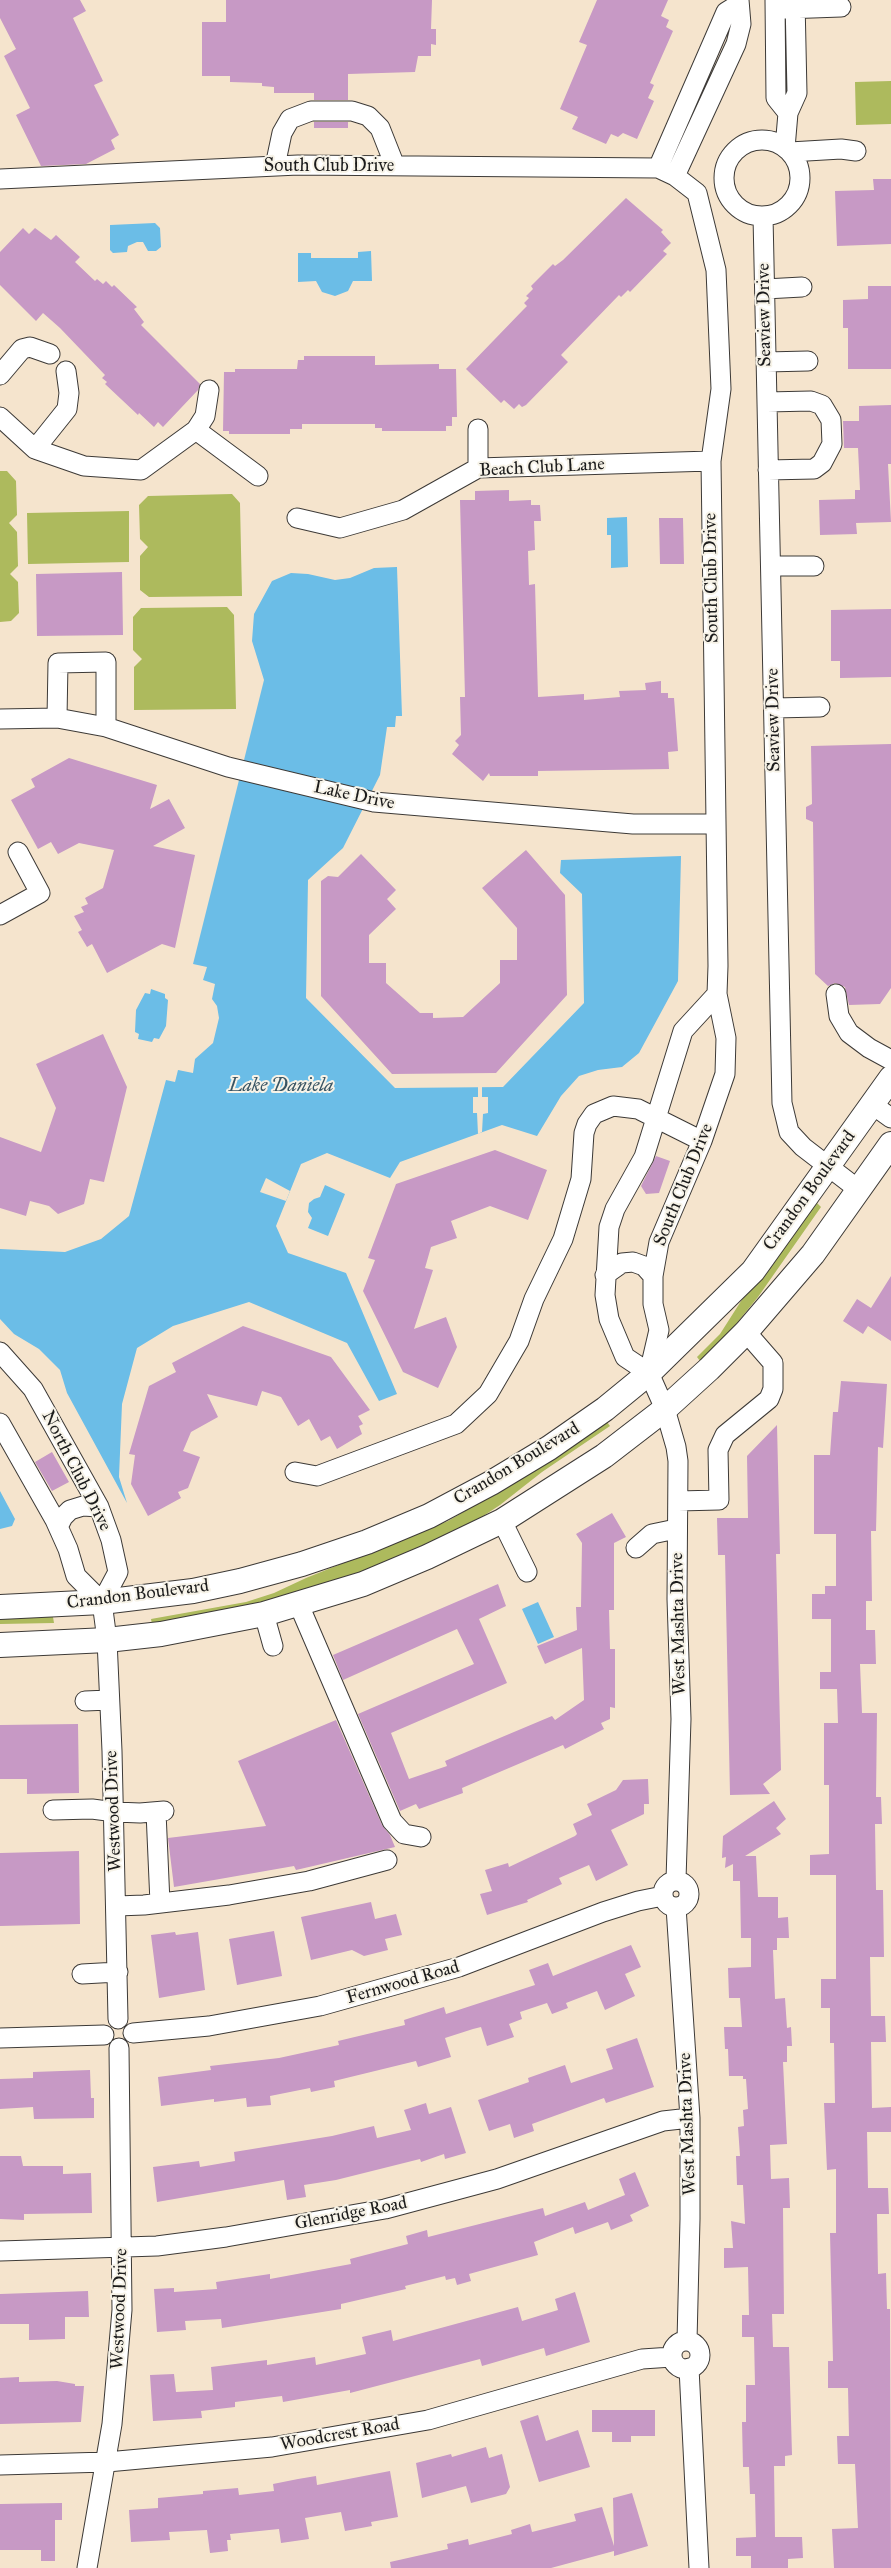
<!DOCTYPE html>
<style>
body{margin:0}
canvas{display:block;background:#f5e4cd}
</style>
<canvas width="891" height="2568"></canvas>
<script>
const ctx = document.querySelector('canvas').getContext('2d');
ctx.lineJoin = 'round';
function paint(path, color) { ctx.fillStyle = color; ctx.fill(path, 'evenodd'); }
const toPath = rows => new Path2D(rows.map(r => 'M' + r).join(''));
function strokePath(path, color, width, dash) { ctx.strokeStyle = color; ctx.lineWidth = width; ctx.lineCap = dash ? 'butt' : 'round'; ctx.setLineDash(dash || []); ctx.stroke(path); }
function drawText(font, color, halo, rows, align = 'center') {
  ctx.font = font + ' "IM FELL Great Primer",serif'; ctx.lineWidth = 4; ctx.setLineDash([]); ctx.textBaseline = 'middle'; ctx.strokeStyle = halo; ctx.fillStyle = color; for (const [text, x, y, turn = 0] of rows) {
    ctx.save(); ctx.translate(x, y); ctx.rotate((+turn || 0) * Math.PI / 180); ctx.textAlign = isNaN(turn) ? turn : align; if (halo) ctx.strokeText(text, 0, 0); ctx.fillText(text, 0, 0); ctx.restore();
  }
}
paint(toPath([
 [891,81,891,124,856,125,855,82],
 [0,471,7,471,16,481,17,515,9,523,17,532,18,566,10,574,18,582,19,613,11,621,0,622],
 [232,494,240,503,242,596,149,597,140,590,140,556,148,547,140,539,139,505,148,496],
 [129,511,129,562,28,564,27,513],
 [227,607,234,615,236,709,134,710,134,667,142,659,133,650,133,617,141,608],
 [817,1203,821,1207,758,1297,732,1329,700,1361,697,1357,720,1334,750,1287],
 [607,1422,610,1426,542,1472,500,1505,465,1528,373,1568,334,1582,250,1607,152,1624,151,1619,246,1602,274,1593,306,1578,448,1521,542,1466],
 [0,1617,53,1617,54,1623,0,1624]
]), '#adba5d');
paint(toPath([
 [155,223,160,228,161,247,156,251,148,251,143,242,137,242,128,246,127,252,113,253,110,250,110,225],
 [371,251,372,281,353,281,348,291,335,296,322,292,316,281,298,282,298,253,311,253,311,258,358,258,358,252],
 [627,517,628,567,611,568,611,535,607,535,607,518],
 [397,567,402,716,396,716,395,727,387,727,380,775,343,848,308,880,306,998,395,1088,503,1087,584,1003,582,894,560,873,561,860,681,856,678,981,639,1053,622,1067,598,1070,579,1076,561,1096,537,1136,502,1125,400,1162,390,1178,327,1153,301,1164,276,1226,288,1253,346,1273,397,1394,379,1401,347,1343,249,1302,173,1326,137,1348,122,1404,119,1477,127,1503,67,1393,60,1370,39,1349,14,1334,0,1319,0,1249,65,1252,101,1239,129,1216,166,1080,175,1082,178,1070,193,1073,195,1059,213,1043,219,1018,217,1006,212,999,215,984,203,980,207,967,193,964,264,680,252,641,254,614,272,581,291,573,308,574,335,580,350,578,374,568],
 [151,989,165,994,165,998,168,1000,166,1026,159,1039,154,1038,152,1042,138,1039,139,1034,135,1032,136,1010,145,993,150,994],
 [325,1185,345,1194,328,1236,308,1228,312,1218,308,1212,309,1203,314,1199,320,1197],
 [0,1491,15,1519,12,1526,0,1529],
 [538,1602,554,1637,538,1644,522,1609]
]), '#6bbde7');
paint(toPath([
 [478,1087,482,1087,482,1097,488,1097,488,1113,483,1114,482,1132,478,1134,477,1113,473,1113,473,1097,478,1097],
 [266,1178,290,1191,286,1201,260,1192]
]), '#f5e4cd');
paint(toPath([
 [0,0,80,0,86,11,73,18,103,81,94,85,119,135,111,140,115,149,86,164,41,166,16,115,30,108,4,56,16,49,0,18],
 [226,0,432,0,431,29,436,29,436,45,431,44,431,56,418,56,415,72,348,74,348,100,314,100,314,93,274,93,274,87,262,86,262,83,230,82,230,76,202,76,202,22,226,22],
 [597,0,668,0,661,16,669,20,666,27,673,31,650,83,654,85,648,98,654,101,637,139,623,133,618,137,611,134,606,144,572,129,578,117,560,109,587,45,579,42],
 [314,122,348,122,348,128,314,128],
 [873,179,891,179,891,244,837,246,835,191,874,190],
 [626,198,663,230,661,232,671,243,663,251,667,254,630,292,628,290,621,297,619,295,561,355,568,362,526,405,522,407,519,404,514,409,504,400,501,403,466,369,523,310,527,306,524,303,529,298,526,296,533,289,531,286,553,264,555,266,563,260],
 [23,228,29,234,35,228,51,240,56,235,80,257,75,262,95,281,97,279,103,284,106,281,112,287,114,285,137,307,134,309,144,322,141,325,200,384,198,390,163,427,158,422,154,427,139,413,138,415,105,384,107,382,102,378,105,375,60,328,43,313,36,321,0,285,0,252],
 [868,286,891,286,891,369,848,369,848,328,843,328,843,300,868,299],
 [304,356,375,356,375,365,439,364,439,369,456,369,457,417,452,417,452,426,446,426,446,431,382,431,382,428,375,428,375,424,302,424,302,429,290,429,290,434,229,434,229,431,223,431,224,372,235,372,235,369,297,369,298,360,304,360],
 [891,405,891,464,888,464,891,522,856,523,857,534,820,535,819,500,855,499,855,490,860,490,858,448,844,448,843,421,859,421,859,406],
 [509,490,509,501,531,500,531,505,540,505,541,521,534,521,535,550,528,551,529,585,535,584,538,697,584,694,584,700,620,697,619,691,646,690,645,683,661,681,661,693,668,693,668,698,674,698,678,751,668,752,669,769,538,771,538,776,490,776,489,773,483,781,452,754,459,745,455,741,461,735,460,697,465,697,460,500,475,500,475,491],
 [659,518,683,518,684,564,660,564],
 [122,572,123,635,37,636,36,574],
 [891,609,891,677,840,678,840,661,831,661,831,610],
 [891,744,891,988,880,1004,849,1005,845,987,835,983,828,986,815,974,813,822,806,819,806,807,812,804,811,746],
 [69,758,157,785,150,809,169,799,185,828,153,846,195,855,175,948,162,944,107,973,92,944,87,947,78,932,82,930,74,916,84,912,81,907,88,904,85,898,103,888,114,850,79,843,58,854,51,842,38,849,11,800,35,787,31,779],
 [526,850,565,895,567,995,496,1073,392,1074,321,996,321,881,328,876,338,877,361,854,396,890,387,899,396,909,369,935,369,963,386,963,386,983,420,1013,433,1013,433,1018,463,1017,500,983,500,960,517,960,517,928,482,888],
 [103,1034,127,1087,104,1182,90,1179,84,1204,58,1214,49,1206,30,1201,26,1216,0,1208,0,1137,41,1152,56,1108,36,1064],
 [495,1150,547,1170,528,1220,490,1206,451,1221,457,1238,431,1247,425,1268,433,1270,414,1329,446,1317,457,1347,438,1388,403,1372,363,1291,375,1260,368,1258,396,1184],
 [656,1156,670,1161,659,1193,646,1194,641,1186],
 [891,1276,891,1341,868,1326,863,1334,843,1321,857,1299,871,1308],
 [243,1326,331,1357,370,1410,358,1416,363,1424,359,1426,362,1434,337,1449,330,1436,321,1441,309,1419,298,1426,281,1397,262,1391,257,1406,207,1394,218,1417,191,1432,183,1451,200,1457,188,1488,178,1492,181,1498,148,1516,131,1484,135,1455,129,1454,149,1386,176,1372,172,1363],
 [841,1381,887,1384,883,1448,878,1447,876,1531,871,1531,872,1601,866,1601,866,1630,875,1630,876,1664,860,1664,862,1713,877,1713,876,1797,881,1797,882,1824,875,1824,876,1890,883,1890,884,1957,870,1957,871,2016,885,2016,886,2042,871,2042,872,2108,891,2107,891,2132,867,2132,868,2188,888,2188,889,2214,877,2214,878,2274,886,2273,887,2309,890,2309,891,2568,834,2568,832,2529,858,2528,855,2464,838,2464,837,2436,849,2436,848,2388,828,2388,828,2361,833,2361,830,2233,836,2233,836,2169,827,2170,824,2103,835,2103,834,2043,830,2043,830,2008,821,2008,821,1979,836,1979,836,1875,810,1875,810,1855,829,1854,829,1785,824,1785,824,1723,838,1723,837,1689,820,1689,820,1672,831,1672,831,1619,812,1619,812,1594,825,1594,825,1586,836,1586,836,1534,814,1534,814,1455,830,1455,833,1412,838,1412],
 [777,1425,780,1554,776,1554,781,1770,763,1784,770,1794,730,1795,725,1555,718,1555,717,1518,748,1518,747,1456],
 [52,1452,69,1482,52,1491,35,1462],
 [612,1513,626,1537,614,1543,614,1610,609,1610,610,1649,615,1649,615,1708,610,1707,610,1719,601,1723,604,1729,565,1749,563,1745,462,1788,463,1793,419,1809,416,1804,400,1811,358,1714,474,1664,457,1629,343,1680,333,1655,498,1584,506,1606,479,1619,507,1683,391,1733,409,1779,447,1766,445,1761,552,1716,555,1720,584,1700,582,1648,545,1664,537,1646,577,1630,576,1607,581,1607,582,1543,576,1534],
 [336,1720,382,1825,390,1835,395,1847,296,1870,294,1866,174,1887,168,1838,266,1826,238,1761],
 [78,1724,79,1793,27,1794,27,1779,0,1779,0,1725],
 [648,1779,649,1804,644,1804,644,1814,611,1830,628,1865,596,1881,589,1865,559,1878,562,1884,527,1900,528,1902,487,1915,480,1894,492,1891,485,1870,508,1863,509,1867,575,1836,577,1834,573,1824,592,1815,587,1804,616,1790,623,1780],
 [774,1801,786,1819,776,1828,781,1834,745,1856,756,1856,758,1897,778,1897,778,1918,788,1917,789,1938,777,1938,777,1950,773,1950,775,1999,785,1998,787,2028,791,2027,792,2046,787,2046,787,2062,783,2062,787,2144,770,2145,771,2179,789,2178,790,2208,783,2208,784,2314,772,2314,773,2347,789,2347,792,2455,785,2456,785,2466,774,2466,775,2537,802,2537,803,2558,788,2559,788,2568,751,2568,751,2556,736,2556,736,2538,756,2537,755,2494,750,2494,749,2467,743,2467,742,2422,746,2422,746,2385,755,2385,754,2337,742,2337,742,2315,749,2315,748,2267,724,2268,724,2248,733,2248,731,2221,745,2224,743,2185,737,2185,736,2156,740,2156,738,2127,744,2126,743,2110,748,2109,746,2079,743,2079,743,2076,729,2076,728,2049,725,2049,724,2027,742,2027,740,1998,729,1998,728,1968,751,1967,751,1938,741,1938,740,1881,733,1881,733,1864,725,1868,726,1857,722,1858,723,1836],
 [79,1851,80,1924,0,1926,0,1853],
 [371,1902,375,1919,396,1914,402,1935,385,1939,388,1950,364,1956,352,1950,311,1960,301,1917],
 [274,1931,282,1976,237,1985,229,1939],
 [175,1932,176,1935,198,1932,205,1990,159,1998,151,1935],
 [631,1945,641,1967,625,1974,635,1996,605,2010,597,1991,566,2003,568,2008,552,2014,547,2003,520,2012,522,2019,509,2024,514,2037,487,2046,481,2027,473,2029,445,2038,451,2057,418,2067,416,2061,334,2081,335,2087,311,2092,310,2088,270,2096,271,2105,247,2107,246,2098,214,2102,214,2099,161,2106,158,2077,211,2070,210,2066,279,2058,339,2045,338,2041,405,2025,404,2020,444,2007,446,2014,535,1985,529,1970,548,1963,553,1976],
 [637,2038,654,2087,606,2103,604,2098,532,2124,534,2131,514,2138,510,2124,489,2131,478,2100,529,2082,528,2078,565,2065,571,2083,613,2069,606,2049],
 [90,2070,91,2098,94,2098,94,2118,34,2119,33,2107,0,2109,0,2079,33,2078,33,2072],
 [426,2103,429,2114,451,2107,466,2153,445,2159,444,2154,421,2162,420,2159,336,2180,304,2185,306,2197,287,2200,284,2180,157,2202,153,2167,199,2161,200,2167,235,2161,234,2152,332,2136,374,2126,377,2138,411,2130,404,2110],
 [0,2156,21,2156,23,2166,63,2166,63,2174,91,2173,92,2213,24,2214,24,2220,0,2219],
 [635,2172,649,2206,630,2215,633,2221,611,2230,608,2222,575,2234,573,2227,534,2242,538,2255,469,2274,471,2281,457,2285,455,2278,446,2280,445,2276,405,2286,406,2289,341,2304,341,2309,222,2328,221,2319,185,2321,186,2330,157,2332,154,2289,174,2288,174,2292,217,2289,216,2282,270,2274,270,2279,351,2264,350,2259,408,2244,406,2236,427,2230,428,2237,543,2208,545,2216,585,2202,588,2210,625,2195,619,2179],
 [88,2291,89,2317,65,2317,65,2339,29,2340,29,2324,0,2324,0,2294],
 [575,2292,590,2342,546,2356,544,2348,482,2366,480,2359,350,2393,350,2390,283,2402,282,2396,235,2402,235,2407,201,2411,202,2418,153,2421,150,2375,174,2374,176,2392,213,2390,211,2367,267,2360,267,2365,315,2357,316,2365,366,2354,362,2337,391,2330,393,2341,518,2307,522,2321,558,2310,555,2299],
 [19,2377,19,2382,57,2381,75,2384,75,2386,84,2386,81,2422,0,2424,0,2378],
 [592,2410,655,2410,655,2436,631,2436,631,2442,612,2442,612,2432,592,2432],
 [538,2415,546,2441,578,2430,590,2467,539,2482,520,2421],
 [486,2447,489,2458,502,2454,510,2487,506,2494,471,2503,466,2486,422,2498,416,2463,451,2454,452,2457],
 [390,2471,398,2517,371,2522,372,2526,345,2531,341,2512,305,2518,309,2539,281,2543,279,2529,230,2534,231,2540,227,2540,228,2551,210,2553,207,2530,169,2532,170,2540,131,2542,129,2510,158,2508,158,2498,203,2494,203,2491,238,2488,239,2495,274,2491,273,2484,298,2479,316,2476,317,2485],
 [632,2493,648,2546,614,2556,614,2551,551,2568,391,2568,390,2562,448,2549,447,2544,468,2539,469,2545,512,2534,511,2530,530,2524,532,2532,576,2521,574,2514,602,2507,614,2546,613,2498],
 [62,2503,62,2520,55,2520,55,2561,41,2561,41,2550,0,2550,0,2504]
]), '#c799c5');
const minor = toPath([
 [775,0,776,98,788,113],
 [784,9,841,7],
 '724 178a38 38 0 1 1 76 0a38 38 0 1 1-76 0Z',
 [785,148,788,113,797,93,795,0],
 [790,152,841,149,856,151],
 [275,166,282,133,290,119,311,111,352,111,368,116,380,128,395,166],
 [658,168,726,12,739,4],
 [675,176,736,44,741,24,739,0],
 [0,179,298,165,658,168,675,176,697,193,716,270,721,389,711,461,718,966,717,994,726,1038,725,1074,702,1141,659,1242,653,1276,653,1304,659,1330,649,1373],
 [763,216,782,1103,789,1132,803,1147,859,1190],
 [765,289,802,287],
 [766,362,808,361],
 [0,375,22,349,30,347,50,354],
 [767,402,811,401,822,405,831,420,832,444,822,463,814,469,768,470],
 [0,417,35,449,84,466,141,470,196,430,258,476],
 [478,429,478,468],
 [196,430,205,416,209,390],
 [35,449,67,409,69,393,66,371],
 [297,518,340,528,403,510,478,468,711,461],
 [771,566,814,566],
 [774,708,820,707],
 [57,718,58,663,106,662,106,727],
 [0,719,57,718,106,727,228,767,374,802,633,824,716,824],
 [0,915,40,893,18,852],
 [836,994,839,1016,849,1033,869,1048,891,1060],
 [873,1105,891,1118],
 [605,1275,622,1263,633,1262,644,1266,653,1276],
 [0,1352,33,1389,99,1507,111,1540,118,1572,102,1602],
 [649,1373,665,1409,676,1447,678,1461,677,1599,681,1719,676,1880],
 [649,1373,625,1357,609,1319,605,1295,609,1227,615,1209,644,1157,683,1031,717,994],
 [0,1423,55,1520,68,1549,76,1576,102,1602],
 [295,1472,317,1476,456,1424,488,1394,519,1341,534,1299,563,1239,581,1179,584,1133,587,1124,594,1114,613,1106,638,1109,702,1141],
 [678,1501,719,1500,718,1450,725,1435,769,1399,773,1389,773,1363,746,1332],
 [502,1521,527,1572],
 [58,1527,63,1517,70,1510,83,1506,99,1507],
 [636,1548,652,1534,676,1529],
 [102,1602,107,1640,112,1751,118,2019],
 [299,1605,392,1821,404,1834,421,1837],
 [264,1614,273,1646],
 [85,1701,109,1700],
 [53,1810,92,1809,115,1812,140,1813,164,1811],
 [156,1812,160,1903],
 '663 1894a13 13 0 1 1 26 0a13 13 0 1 1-26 0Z',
 [117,1906,144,1905,229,1895,309,1881,387,1860],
 [676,1907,690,2118,690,2219,687,2341],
 [82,1974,118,1972],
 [133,2033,209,2026,320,2006,459,1967,603,1912,638,1901,663,1896],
 [0,2038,104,2035],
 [0,2251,157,2246,226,2237,385,2209,497,2179,663,2121,690,2118],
 '672 2355a14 14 0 1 1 28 0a14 14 0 1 1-28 0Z',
 [689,2368,699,2568],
 [0,2465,107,2462,272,2447,428,2420,642,2359,672,2357],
 [87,2568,112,2424,122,2310,119,2048]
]);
const major = toPath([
 [0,1607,102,1602,193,1591,240,1581,302,1564,367,1542,429,1516,491,1483,549,1448,605,1409,649,1373,753,1271,891,1078],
 [0,1645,107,1640,161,1634,264,1614,363,1584,427,1557,502,1521,604,1456,665,1409,709,1369,746,1332,813,1254,891,1144]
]);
strokePath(minor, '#3d3a37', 21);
strokePath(major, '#3d3a37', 26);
strokePath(minor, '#fff', 19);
strokePath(major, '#fff', 24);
drawText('18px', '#1c1c1c', '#f7f3e8', [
 ["South Club Drive",329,167],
 ["Seaview Drive",765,315,-91],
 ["Beach Club Lane",542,468,-3],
 ["South Club Drive",712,578,-91],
 ["Seaview Drive",774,720,-91],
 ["Lake Drive",354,796,12],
 ["South Club Drive",684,1185,-68],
 ["Crandon Boulevard",810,1191,-54],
 ["Crandon Boulevard",517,1464,-31],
 ["North Club Drive",76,1471,63],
 ["Crandon Boulevard",138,1595,-7],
 ["West Mashta Drive",679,1624,-91],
 ["Westwood Drive",114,1811,-92],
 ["Fernwood Road",403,1983,-16],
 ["West Mashta Drive",688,2124,-92],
 ["Glenridge Road",351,2214,-11],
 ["Westwood Drive",120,2309,-88],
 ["Woodcrest Road",340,2435,-10]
]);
drawText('italic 19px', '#385463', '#f7f3e8', [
 ["Lake Daniela",281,1086]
]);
</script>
